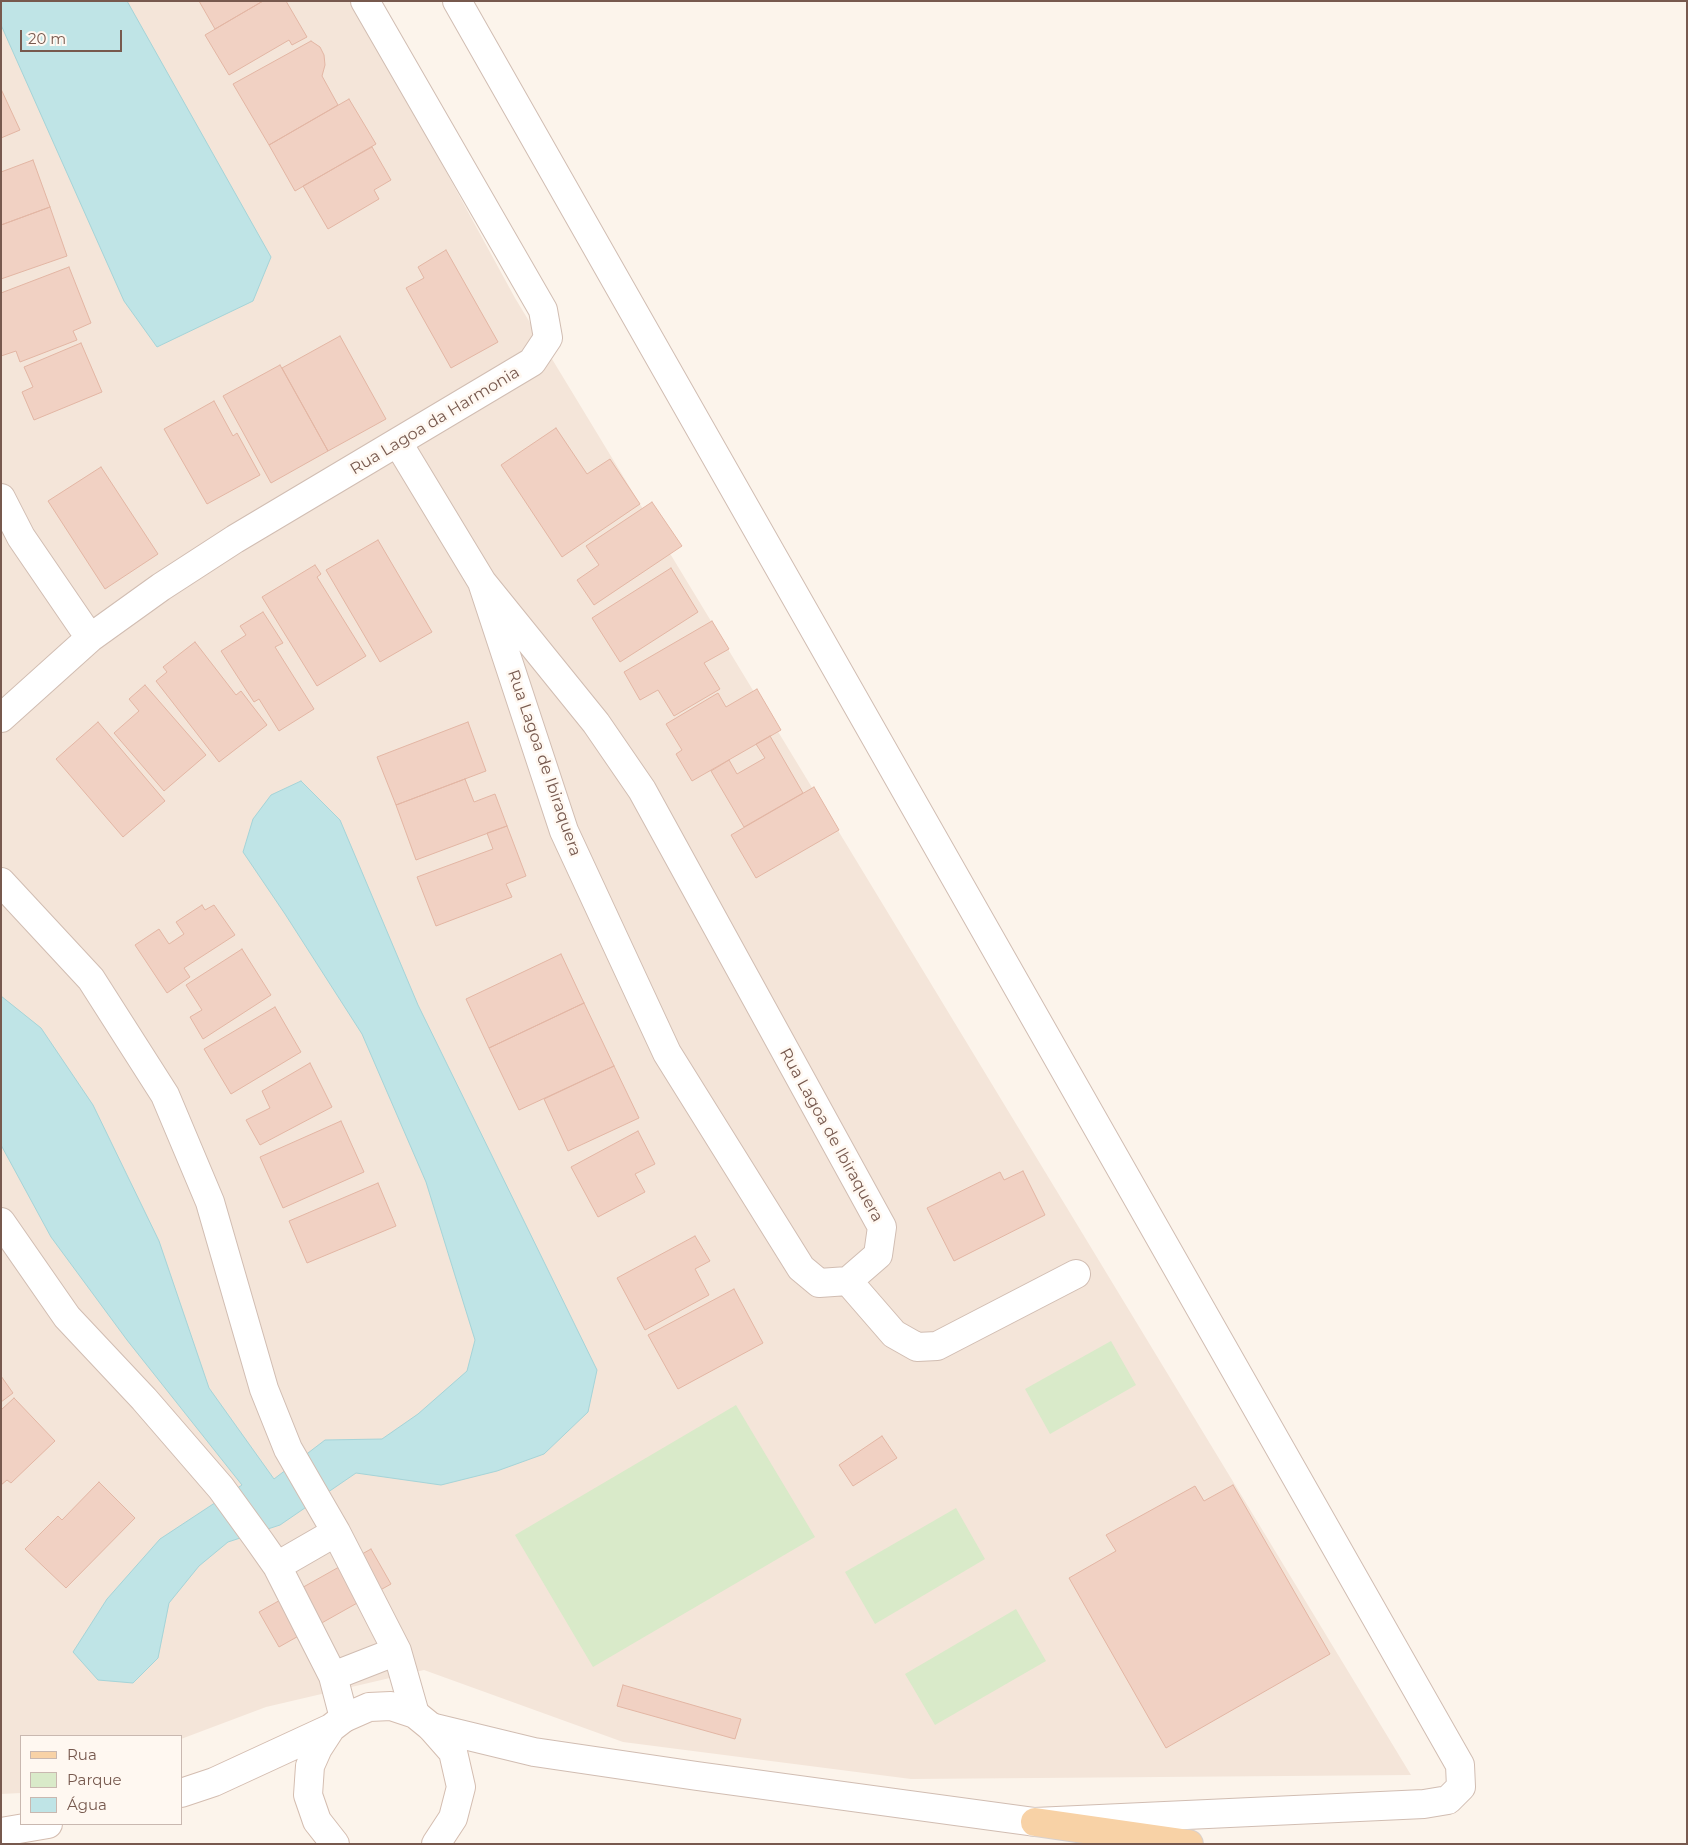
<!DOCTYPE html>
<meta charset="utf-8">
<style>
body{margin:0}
#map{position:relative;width:1688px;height:1845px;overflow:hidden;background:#fcf4eb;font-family:Montserrat,sans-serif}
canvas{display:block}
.frame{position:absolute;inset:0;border:2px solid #77594e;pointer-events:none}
.legend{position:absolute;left:20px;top:1735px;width:162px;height:90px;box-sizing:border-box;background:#fff8f1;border:1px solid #c9b8b0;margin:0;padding:6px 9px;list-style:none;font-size:15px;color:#77594e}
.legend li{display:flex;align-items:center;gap:10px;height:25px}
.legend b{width:25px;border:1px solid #c9b8b0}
.scale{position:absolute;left:20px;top:30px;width:102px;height:22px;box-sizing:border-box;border:2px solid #77594e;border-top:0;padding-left:6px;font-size:15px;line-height:18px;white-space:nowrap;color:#77594e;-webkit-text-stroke:4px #fff8f1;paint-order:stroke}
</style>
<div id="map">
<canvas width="1688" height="1845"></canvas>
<div class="frame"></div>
<ul class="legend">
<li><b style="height:6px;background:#f8d2a6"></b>Rua</li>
<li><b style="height:14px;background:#d9eac9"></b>Parque</li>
<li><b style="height:14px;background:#bfe4e6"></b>Água</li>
</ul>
<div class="scale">20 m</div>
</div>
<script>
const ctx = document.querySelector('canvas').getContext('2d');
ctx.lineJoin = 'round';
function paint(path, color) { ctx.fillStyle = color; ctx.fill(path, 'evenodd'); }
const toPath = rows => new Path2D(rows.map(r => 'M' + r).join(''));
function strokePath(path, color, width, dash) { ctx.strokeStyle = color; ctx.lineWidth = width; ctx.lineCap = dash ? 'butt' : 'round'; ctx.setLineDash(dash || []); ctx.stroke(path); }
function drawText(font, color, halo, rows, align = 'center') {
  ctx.font = font + ' Montserrat,sans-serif'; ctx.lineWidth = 5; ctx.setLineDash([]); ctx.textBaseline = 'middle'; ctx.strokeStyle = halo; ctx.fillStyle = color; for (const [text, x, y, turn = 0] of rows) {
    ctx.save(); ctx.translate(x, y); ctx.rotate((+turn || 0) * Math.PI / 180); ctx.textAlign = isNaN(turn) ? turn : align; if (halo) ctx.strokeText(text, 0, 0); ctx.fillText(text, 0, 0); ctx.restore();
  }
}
paint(toPath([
 [1,1,353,1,515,298,1411,1775,911,1779,623,1742,424,1670,266,1707,181,1739,181,1736,21,1736,21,1793,1,1794]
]), '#f4e5d9');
paint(toPath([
 [1111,1341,1136,1385,1050,1434,1025,1389],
 [736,1405,815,1537,593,1667,515,1535],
 [956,1508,985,1559,875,1624,845,1572],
 [1016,1609,1046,1661,935,1725,905,1674]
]), '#d9eac9');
const water = toPath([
 [1,1,127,1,271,257,253,301,157,347,124,301,1,25,1,1],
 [301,781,340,820,418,1005,597,1370,588,1412,544,1454,497,1471,441,1485,356,1473,280,1525,228,1542,199,1566,169,1603,158,1658,133,1683,98,1680,73,1652,107,1599,160,1539,242,1485,127,1340,51,1237,1,1145,1,996,41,1028,93,1105,159,1241,209,1388,274,1479,325,1440,382,1439,418,1414,467,1371,475,1340,426,1182,362,1034,285,914,243,852,253,819,271,795,301,781]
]);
paint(water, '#bfe4e6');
strokePath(water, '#a5d4d8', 1);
const building = toPath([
 [199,1,263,1,215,29,199,1],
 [263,1,286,1,307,37,292,45,289,40,229,75,205,35,263,1],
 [311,41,320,47,324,55,325,65,322,76,338,105,269,145,233,84,311,41],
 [1,89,20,130,1,138,1,89],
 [349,99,376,144,295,191,269,145,349,99],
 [372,147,391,180,374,190,379,199,328,229,303,186,372,147],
 [33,160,50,207,1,225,1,172,33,160],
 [50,207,67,256,1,279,1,225,50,207],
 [446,250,498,342,451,368,406,288,424,278,418,267,446,250],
 [69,267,91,323,73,331,77,340,20,362,16,351,1,356,1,293,69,267],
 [340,336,386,419,328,451,282,368,340,336],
 [81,343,102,392,34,420,22,392,33,387,24,367,81,343],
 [280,365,328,451,271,483,223,396,280,365],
 [214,401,233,436,237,433,260,475,207,504,164,429,214,401],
 [556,428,587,474,610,459,640,504,562,557,501,465,556,428],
 [101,467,158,554,105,589,48,501,101,467],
 [652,502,682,546,594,605,577,580,599,565,586,546,652,502],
 [378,540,432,632,380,662,326,570,378,540],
 [315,565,321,574,317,577,366,656,317,686,262,597,315,565],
 [671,568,698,612,620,662,592,618,671,568],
 [263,612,283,643,275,647,314,709,279,731,259,699,254,702,221,651,246,635,240,626,263,612],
 [712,621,729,649,704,663,720,689,674,716,658,690,640,700,624,672,712,621],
 [195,642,236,695,241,691,267,725,219,762,156,681,167,672,163,667,195,642],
 [145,685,206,755,164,791,114,733,139,711,129,699,145,685],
 [757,689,781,730,692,781,676,754,682,750,666,724,718,693,726,707,757,689],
 [98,722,165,801,123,837,56,759,98,722],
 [468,722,486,771,396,805,377,757,468,722],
 [770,736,803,793,744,827,711,771,729,760,737,774,765,758,756,744,770,736],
 [465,779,474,802,495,794,507,826,416,860,396,805,465,779],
 [814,787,839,830,756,878,731,835,814,787],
 [507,826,526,876,506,884,512,897,436,926,417,877,493,849,487,833,507,826],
 [202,905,205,910,214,905,235,935,184,968,190,977,167,993,135,945,159,929,169,944,184,934,176,922,202,905],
 [242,949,271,995,203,1039,190,1017,202,1010,186,985,242,949],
 [561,954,584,1003,489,1048,466,999,561,954],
 [584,1003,614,1066,519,1110,489,1048,584,1003],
 [275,1007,301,1052,231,1094,204,1049,275,1007],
 [310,1063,332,1107,260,1145,246,1120,270,1108,262,1091,310,1063],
 [614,1066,639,1118,568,1151,544,1099,614,1066],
 [341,1121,364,1172,283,1208,260,1157,341,1121],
 [638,1131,655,1164,635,1174,645,1192,598,1217,571,1167,638,1131],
 [1023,1171,1045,1215,954,1261,927,1208,1000,1172,1004,1180,1023,1171],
 [378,1183,396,1226,307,1263,289,1221,378,1183],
 [695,1236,710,1261,695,1269,709,1295,645,1330,617,1278,695,1236],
 [734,1289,763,1343,678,1389,648,1335,734,1289],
 [1,1376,13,1393,1,1402,1,1376],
 [14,1398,55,1441,11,1483,7,1480,1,1485,1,1410,14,1398],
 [882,1436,897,1458,853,1486,839,1465,882,1436],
 [99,1482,135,1518,66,1588,25,1549,58,1516,62,1520,99,1482],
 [1233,1485,1330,1654,1166,1748,1069,1578,1116,1551,1106,1535,1195,1486,1204,1501,1233,1485],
 [371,1549,391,1584,279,1647,259,1612,371,1549],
 [623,1685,741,1719,735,1739,617,1706,623,1685]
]);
paint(building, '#f1d1c3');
strokePath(building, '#e3b6a4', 1);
const street = toPath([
 [398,443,482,582,596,723,642,790,882,1227,878,1255,848,1281,819,1283,801,1268,667,1053,564,831,482,582],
 [1,498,21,537,90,638],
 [1,718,90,638,161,587,235,539,532,362,548,338,543,310,365,1],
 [1,882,91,979,165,1095,210,1202,264,1389,288,1449,336,1532,397,1651,415,1714],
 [1,1222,67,1317,144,1399,221,1488,258,1539,277,1566,333,1676,344,1718],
 [848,1281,894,1334,917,1347,937,1346,1076,1274],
 [277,1566,336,1532],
 [333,1676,397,1651],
 [431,1727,534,1752,697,1776,1035,1822,1424,1804,1448,1800,1461,1787,1460,1765,457,1]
]);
const secondary = toPath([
 [181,1793,214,1782,331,1728],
 [1,1832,48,1824],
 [335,1844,317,1821,308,1795,310,1766,318,1748,331,1728,344,1718,369,1707,391,1706,415,1714,431,1727,453,1752,461,1787,453,1818,436,1844]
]);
const primary = toPath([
 [1035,1822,1189,1844]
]);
strokePath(street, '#d1bdb2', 30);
strokePath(secondary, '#d4bdb0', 30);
strokePath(primary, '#d9d1cd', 30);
strokePath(street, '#fff', 28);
strokePath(secondary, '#fff', 28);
strokePath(primary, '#f8d2a6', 28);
drawText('16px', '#77594e', '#fff8f1', [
 ["Rua Lagoa da Harmonia",435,421,-31],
 ["Rua Lagoa de Ibiraquera",544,763,71],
 ["Rua Lagoa de Ibiraquera",831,1135,61]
]);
</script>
